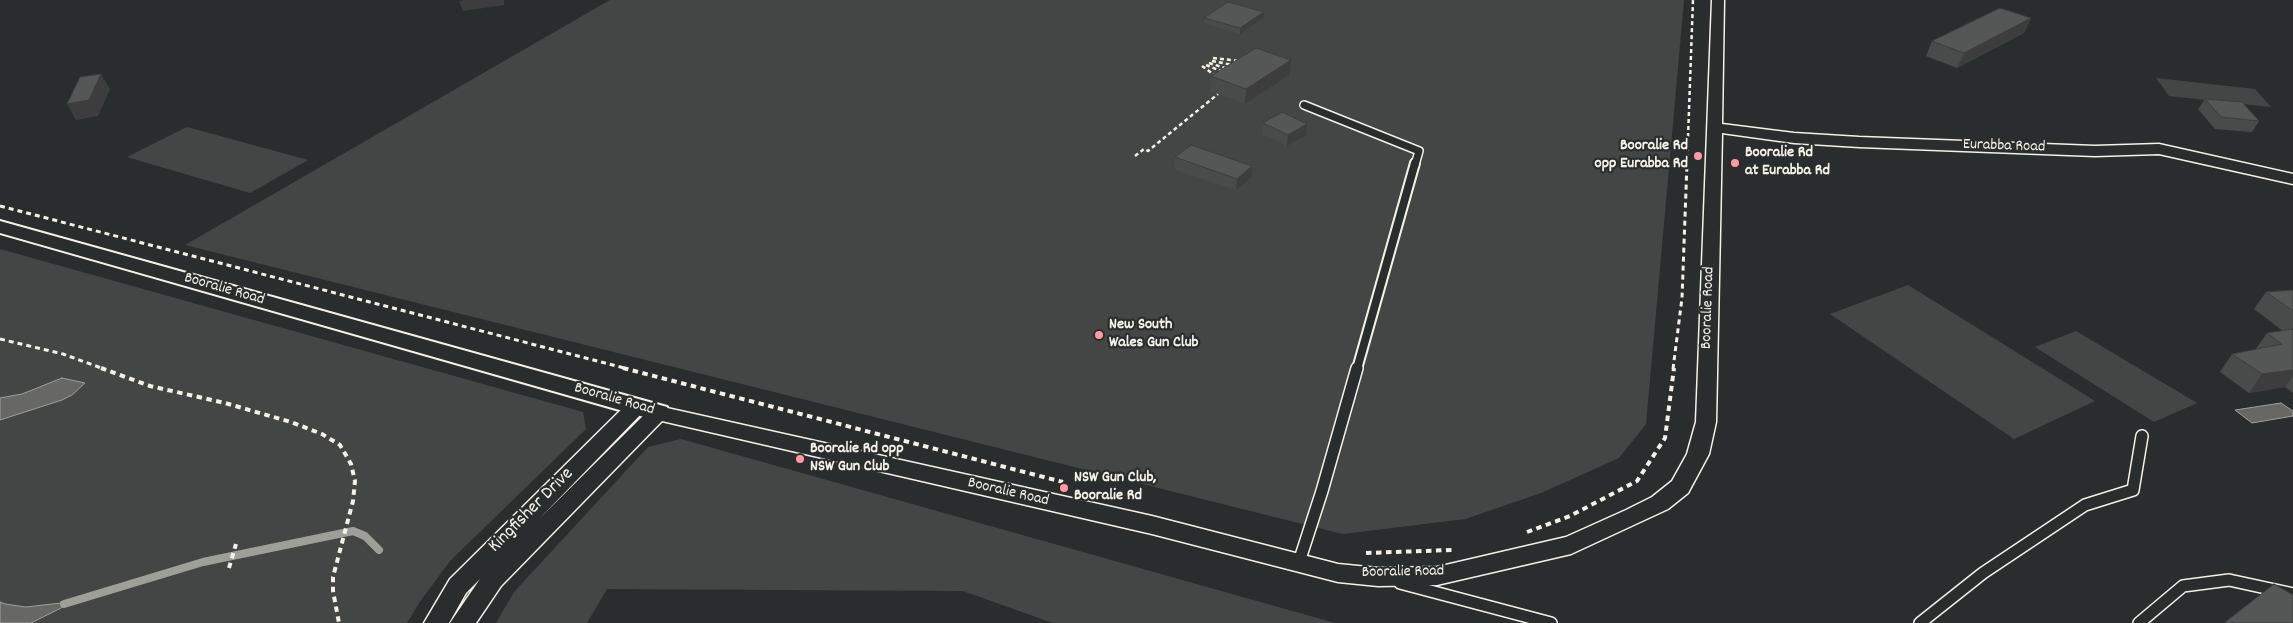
<!DOCTYPE html>
<style>
body{margin:0}
canvas{display:block;background:#2a2d2e}
</style>
<canvas width="2293" height="623"></canvas>
<script>
const ctx = document.querySelector('canvas').getContext('2d');
ctx.lineJoin = 'round';
function paint(path, color) { ctx.fillStyle = color; ctx.fill(path, 'evenodd'); }
const toPath = rows => new Path2D(rows.map(r => 'M' + r).join(''));
function strokePath(path, color, width, dash) { ctx.strokeStyle = color; ctx.lineWidth = width; ctx.lineCap = dash ? 'butt' : 'round'; ctx.setLineDash(dash || []); ctx.stroke(path); }
function drawText(font, color, halo, rows, align = 'center') {
  ctx.font = font + ' Dekko,sans-serif'; ctx.lineWidth = 4.5; ctx.setLineDash([]); ctx.textBaseline = 'middle'; ctx.strokeStyle = halo; ctx.fillStyle = color; for (const [text, x, y, turn = 0] of rows) {
    ctx.save(); ctx.translate(x, y); ctx.rotate((+turn || 0) * Math.PI / 180); ctx.textAlign = isNaN(turn) ? turn : align; if (halo) ctx.strokeText(text, 0, 0); ctx.fillText(text, 0, 0); ctx.restore();
  }
}
paint(toPath([
 [610,0,1684,0,1646,424,1619,458,1541,493,1465,519,1343,534,185,245],
 [2156,78,2255,89,2271,107,2169,96],
 [187,127,308,160,250,193,127,157],
 [0,249,583,412,586,429,450,561,419,603,407,623,0,623],
 [1908,285,2095,401,2014,439,1830,314],
 [2076,331,2197,403,2154,422,2035,347],
 [681,439,1335,623,1053,623,963,591,607,589,587,623,496,623,514,592,648,447]
]), '#444645');
const water = toPath([
 [62,378,85,383,72,395,62,400,0,420,0,398,22,394,62,378],
 [2281,403,2293,411,2293,416,2252,423,2235,410,2281,403],
 [0,602,5,604,26,607,61,603,63,607,31,623,0,623,0,602]
]);
paint(water, '#676866');
strokePath(water, '#9f9f9a', 1);
strokePath(toPath([
 [64,604,203,562,353,531,365,536,379,550]
]), '#9f9f9a', 8);
const serviceFar2 = toPath([
 [1304,105,1419,151,1415,165]
]);
const serviceFar1 = toPath([
 [1357,369,1415,163]
]);
const service = toPath([
 [1299,562,1322,491,1357,368],
 [1400,583,1551,623],
 [1920,623,1983,573,2085,505,2133,490,2142,436],
 [2139,623,2183,586,2229,580,2293,594]
]);
const minor = toPath([
 [1712,0,1724,0,1722,124,1794,133,1859,137,2095,146,2159,144,2293,174,2293,184,2159,154,2095,156,1859,147,1794,143,1722,133,1716,422,1709,454,1688,493,1668,509,1571,554,1437,585,1378,586,1338,582,1152,534,662,421,501,586,476,623,450,623,480,579,466,593,449,623,424,623,450,579,629,402,636,400,643,402,646,407,643,412,540,518,651,408,658,406,1152,516,1338,564,1378,568,1437,567,1566,537,1626,510,1652,497,1672,481,1687,454,1696,422,1712,0]
]);
const tertiary = toPath([
 [0,221,667,407,670,413,667,419,658,421,0,233,0,221]
]);
strokePath(serviceFar2, '#f4f1e8', 10);
strokePath(serviceFar1, '#f4f1e8', 12);
strokePath(service, '#f4f1e8', 14);
strokePath(minor, '#f4f1e8', 3);
strokePath(tertiary, '#f4f1e8', 4);
strokePath(toPath([
 [1213,58,1239,61],
 [1212,61,1233,65],
 [1209,63,1228,69],
 [1206,65,1221,71],
 [1202,66,1216,76],
 [1135,156,1144,149,1148,151,1218,94],
 [1687,165,1693,0]
]), '#f4f1e8', 2.5, [4, 3]);
strokePath(toPath([
 [0,206,628,369],
 [0,339,63,354,104,369],
 [1673,369,1682,298,1687,163]
]), '#f4f1e8', 3, [5, 4]);
strokePath(toPath([
 [101,368,150,386,225,403,291,422,322,434,340,445,351,464,355,481,353,501,333,577,333,591,339,623],
 [623,368,1063,482],
 [1527,532,1570,516,1637,481,1665,438,1674,368],
 [1366,553,1452,550],
 [229,568,236,544]
]), '#f4f1e8', 4, [5.5, 4.5]);
strokePath(serviceFar2, '#2a2d2e', 7);
strokePath(serviceFar1, '#2a2d2e', 8);
strokePath(service, '#2a2d2e', 11);
paint(minor, '#2a2d2e');
paint(tertiary, '#2a2d2e');
paint(toPath([
 [1264,12,1264,17,1240,34,1204,23,1204,18],
 [2031,18,2024,33,1957,68,1926,56,1932,41],
 [1289,75,1245,104,1210,91,1211,76],
 [2205,99,2259,121,2252,132,2215,129,2198,109],
 [1263,123,1306,135,1287,146,1262,134],
 [1175,157,1252,177,1236,190,1174,169],
 [2293,290,2293,393,2285,387,2249,393,2220,372,2232,354,2255,350,2267,333,2283,331,2254,309,2266,292]
]), '#494b4a');
paint(toPath([
 [464,0,504,0,504,5,463,11,459,1],
 [1264,12,1264,17,1240,34,1240,28],
 [2031,18,2024,33,1957,68,1964,53],
 [1291,60,1289,75,1245,104,1246,89],
 [101,74,110,89,98,116,76,120,67,104],
 [1307,124,1306,135,1287,146,1288,135],
 [1252,166,1252,177,1236,190,1237,179],
 [2293,370,2293,376,2285,387,2249,393,2262,374]
]), '#3c3d3c');
const building = toPath([
 [1228,2,1264,12,1240,28,1204,18,1228,2],
 [2000,8,2031,18,1964,53,1932,41,2000,8],
 [1256,48,1291,60,1246,89,1211,76,1256,48],
 [101,74,89,100,67,104,80,77,101,74],
 [2205,99,2242,102,2259,121,2221,117,2205,99],
 [1282,112,1307,124,1288,135,1263,123,1282,112],
 [1191,145,1252,166,1237,179,1175,157,1191,145],
 [2293,290,2293,311,2266,292,2293,290],
 [2293,329,2293,370,2262,374,2232,354,2282,344,2267,333,2293,329],
 [2274,584,2293,595,2293,623,2224,623,2274,584]
]);
paint(building, '#555756');
strokePath(building, '#3c3d3c', 1);
for (const [x, y, r, color] of [
 [1698,156,5,"#ff9aa2"],
 [1735,163,5,"#ff9aa2"],
 [1099,335,5,"#ff9aa2"],
 [800,459,5,"#ff9aa2"],
 [1064,488,5,"#ff9aa2"]
]) { const dot = new Path2D(); dot.arc(x, y, r, 0, 2 * Math.PI); ctx.fillStyle = color; ctx.fill(dot); strokePath(dot, '#2a2d2e', 2); }
drawText('bold 16px', '#f4f1e8', '#2a2d2e', [
 ["Booralie Rd",1688,147,"right"],
 ["opp Eurabba Rd",1688,165,"right"],
 ["Booralie Rd",1745,154],
 ["at Eurabba Rd",1745,172],
 ["New South",1109,326],
 ["Wales Gun Club",1109,344],
 ["Booralie Rd opp",810,450],
 ["NSW Gun Club",810,468],
 ["NSW Gun Club,",1074,479],
 ["Booralie Rd",1074,497]
], 'left');
drawText('16px', '#f4f1e8', '#2a2d2e', [
 ["Eurabba Road",2004,147,2],
 ["Booralie Road",224,290,16],
 ["Booralie Road",1709,308,-88],
 ["Booralie Road",614,400,16],
 ["Booralie Road",1008,493,13],
 ["Booralie Road",1403,573,-1]
]);
drawText('19px', '#f4f1e8', '#2a2d2e', [
 ["Kingfisher Drive",532,511,-45]
]);
</script>
